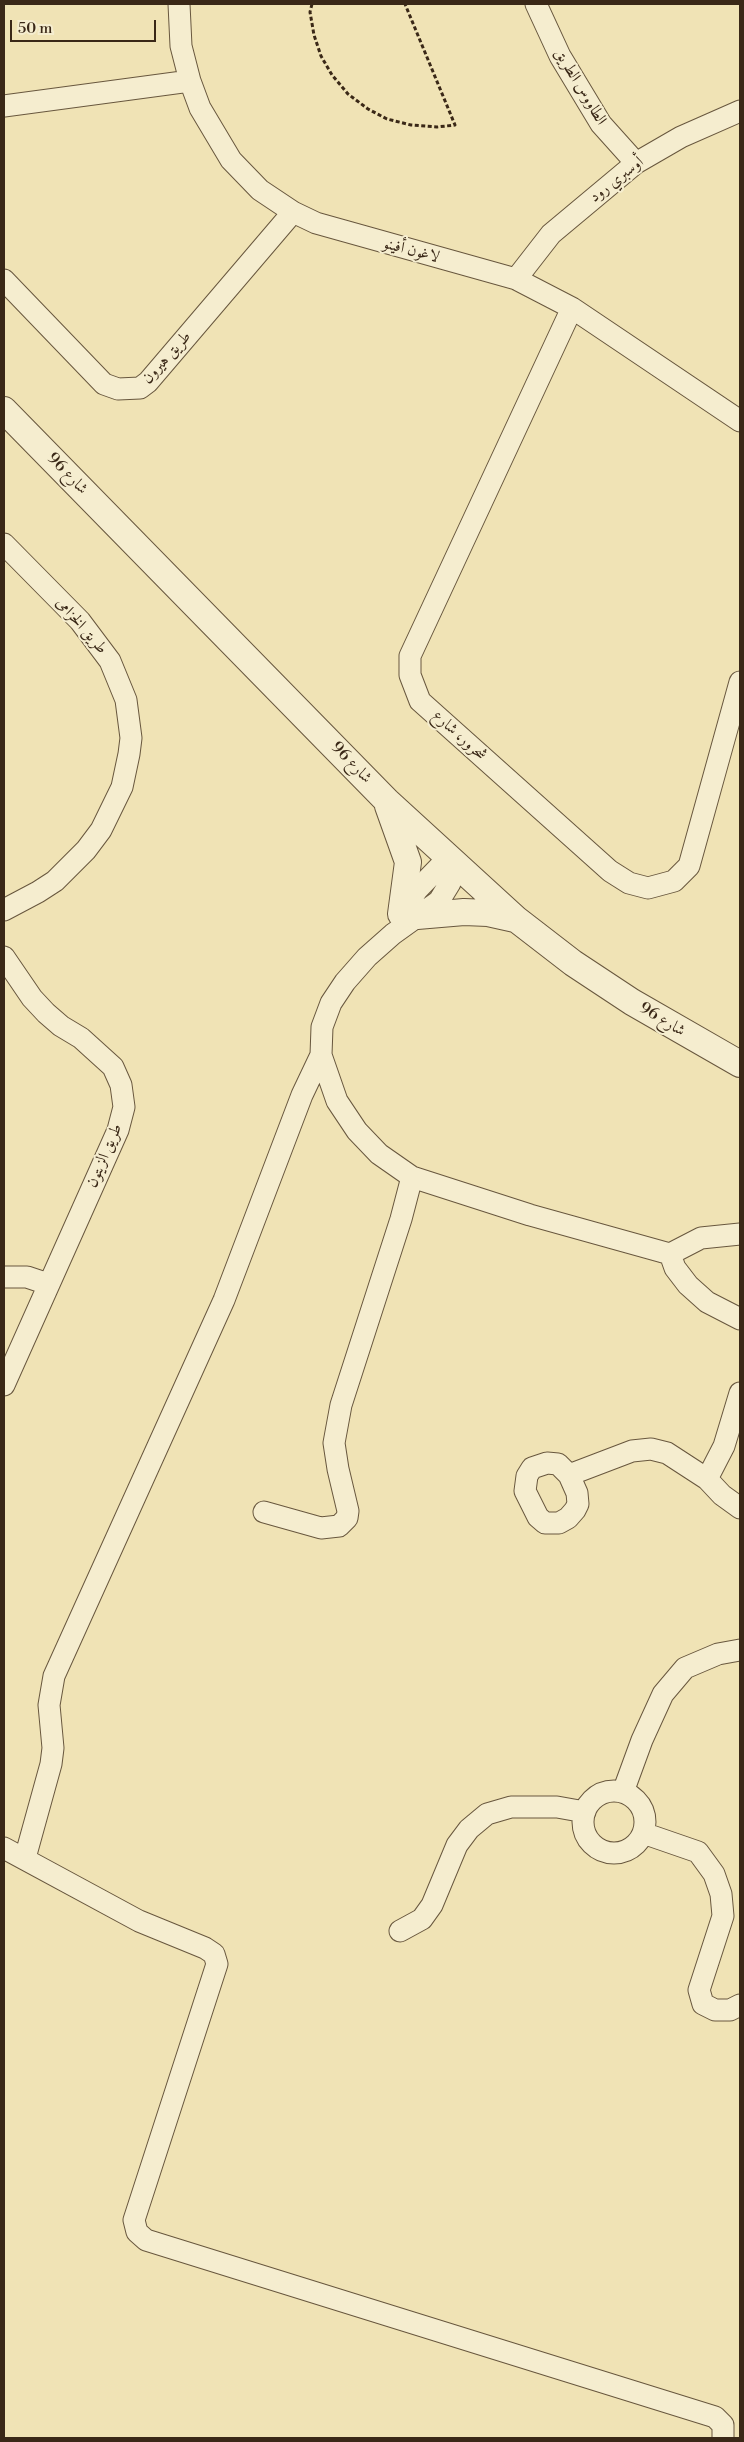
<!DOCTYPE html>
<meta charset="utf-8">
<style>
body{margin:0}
#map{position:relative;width:744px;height:2442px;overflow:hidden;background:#f0e3b5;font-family:"Libre Bodoni",serif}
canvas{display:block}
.frame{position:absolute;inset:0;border:5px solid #3a2817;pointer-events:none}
.scale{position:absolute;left:10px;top:20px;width:146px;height:22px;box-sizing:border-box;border:2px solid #3a2817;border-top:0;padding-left:6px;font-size:15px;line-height:18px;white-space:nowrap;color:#3a2817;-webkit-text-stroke:4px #f5edcf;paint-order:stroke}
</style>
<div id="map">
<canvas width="744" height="2442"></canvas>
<div class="frame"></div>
<div class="scale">50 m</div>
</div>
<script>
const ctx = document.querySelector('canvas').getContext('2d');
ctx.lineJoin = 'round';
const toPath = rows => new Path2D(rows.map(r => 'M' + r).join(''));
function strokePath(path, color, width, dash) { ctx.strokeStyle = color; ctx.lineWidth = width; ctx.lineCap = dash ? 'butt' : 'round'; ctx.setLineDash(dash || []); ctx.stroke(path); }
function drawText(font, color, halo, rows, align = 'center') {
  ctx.font = font + ' "Libre Bodoni",Amiri,serif'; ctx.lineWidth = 4; ctx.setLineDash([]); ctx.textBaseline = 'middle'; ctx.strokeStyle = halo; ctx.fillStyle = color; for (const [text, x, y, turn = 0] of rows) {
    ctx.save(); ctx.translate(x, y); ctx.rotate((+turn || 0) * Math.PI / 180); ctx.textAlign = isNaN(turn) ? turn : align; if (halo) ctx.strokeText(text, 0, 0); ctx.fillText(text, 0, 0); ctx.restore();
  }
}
const minor = toPath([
 [179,4,181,46,190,81,200,108,231,160,260,190,293,212,316,223,516,279,572,308,740,421],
 [536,4,560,56,601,124,636,163],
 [4,106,190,81],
 [516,279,551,234,636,163,681,137,740,111],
 [4,280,104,384,118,389,140,388,148,382,293,212],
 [572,308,410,656,410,675,420,701,610,871,629,883,648,888,674,881,689,866,740,682],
 [4,544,80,621,110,661,126,700,131,738,129,754,122,787,101,830,86,850,55,881,38,892,4,910],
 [456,865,450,883,439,901,393,934,367,957,345,982,331,1003,322,1027,321,1055,337,1101,357,1131,379,1154,412,1177,530,1215,670,1254,675,1268,688,1285,707,1302,740,1319],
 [402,913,417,890,448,858],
 [4,957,32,998,46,1013,61,1026,81,1038,113,1067,121,1085,124,1107,118,1130,4,1385],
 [670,1254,701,1238,740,1234],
 [4,1277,27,1277,48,1284],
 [547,1463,558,1464,569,1475,577,1493,578,1504,575,1510,568,1518,559,1523,545,1523,538,1517,525,1491,527,1476,532,1468,547,1463],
 [569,1475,632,1451,651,1449,667,1453,707,1479,722,1495,740,1508],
 [707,1479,724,1446,740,1393],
 [264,1512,321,1528,339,1526,347,1518,348,1511,338,1469,334,1443,341,1405,401,1219,412,1177],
 '583 1822a31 31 0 1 1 62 0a31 31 0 1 1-62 0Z',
 [623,1792,642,1740,663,1694,685,1668,718,1654,740,1650],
 [643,1833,698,1852,714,1874,721,1894,723,1916,699,1990,703,2004,715,2010,730,2010,740,2005],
 [4,1848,139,1921,205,1948,214,1954,217,1964,134,2220,137,2232,146,2240,715,2417,723,2425,723,2438],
 [25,1858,51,1764,53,1748,49,1705,54,1676,224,1300,302,1095,321,1055],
 [400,1931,422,1919,432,1905,457,1845,469,1829,487,1814,511,1807,557,1807,585,1812]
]);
const tertiary = toPath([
 [4,410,387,801,516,919,573,963,632,1002,740,1064],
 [388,806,408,862,401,914],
 [417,916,464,912,488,913,515,919]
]);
strokePath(minor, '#68573e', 23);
strokePath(tertiary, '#68573e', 28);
strokePath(toPath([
 [312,4,310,12,314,35,321,56,332,75,348,94,368,109,387,119,411,125,437,127,455,125,405,4]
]), '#3a2817', 3, [4, 2.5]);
strokePath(minor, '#f5edcf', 21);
strokePath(tertiary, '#f5edcf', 26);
drawText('16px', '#3a2817', '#f5edcf', [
 ["الطاووس الطريق",580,87,59],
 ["أوسبري رود",617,180,-38],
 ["لاغون أفينو",411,251,15],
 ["طريق هيرون",167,358,-48],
 ["شارع 96",67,474,46],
 ["طريق الخزامى",81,626,49],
 ["شحرور، شارع",459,736,42],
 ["شارع 96",351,763,46],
 ["شارع 96",662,1020,31],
 ["طريق الزيتون",105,1156,-67]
]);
</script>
